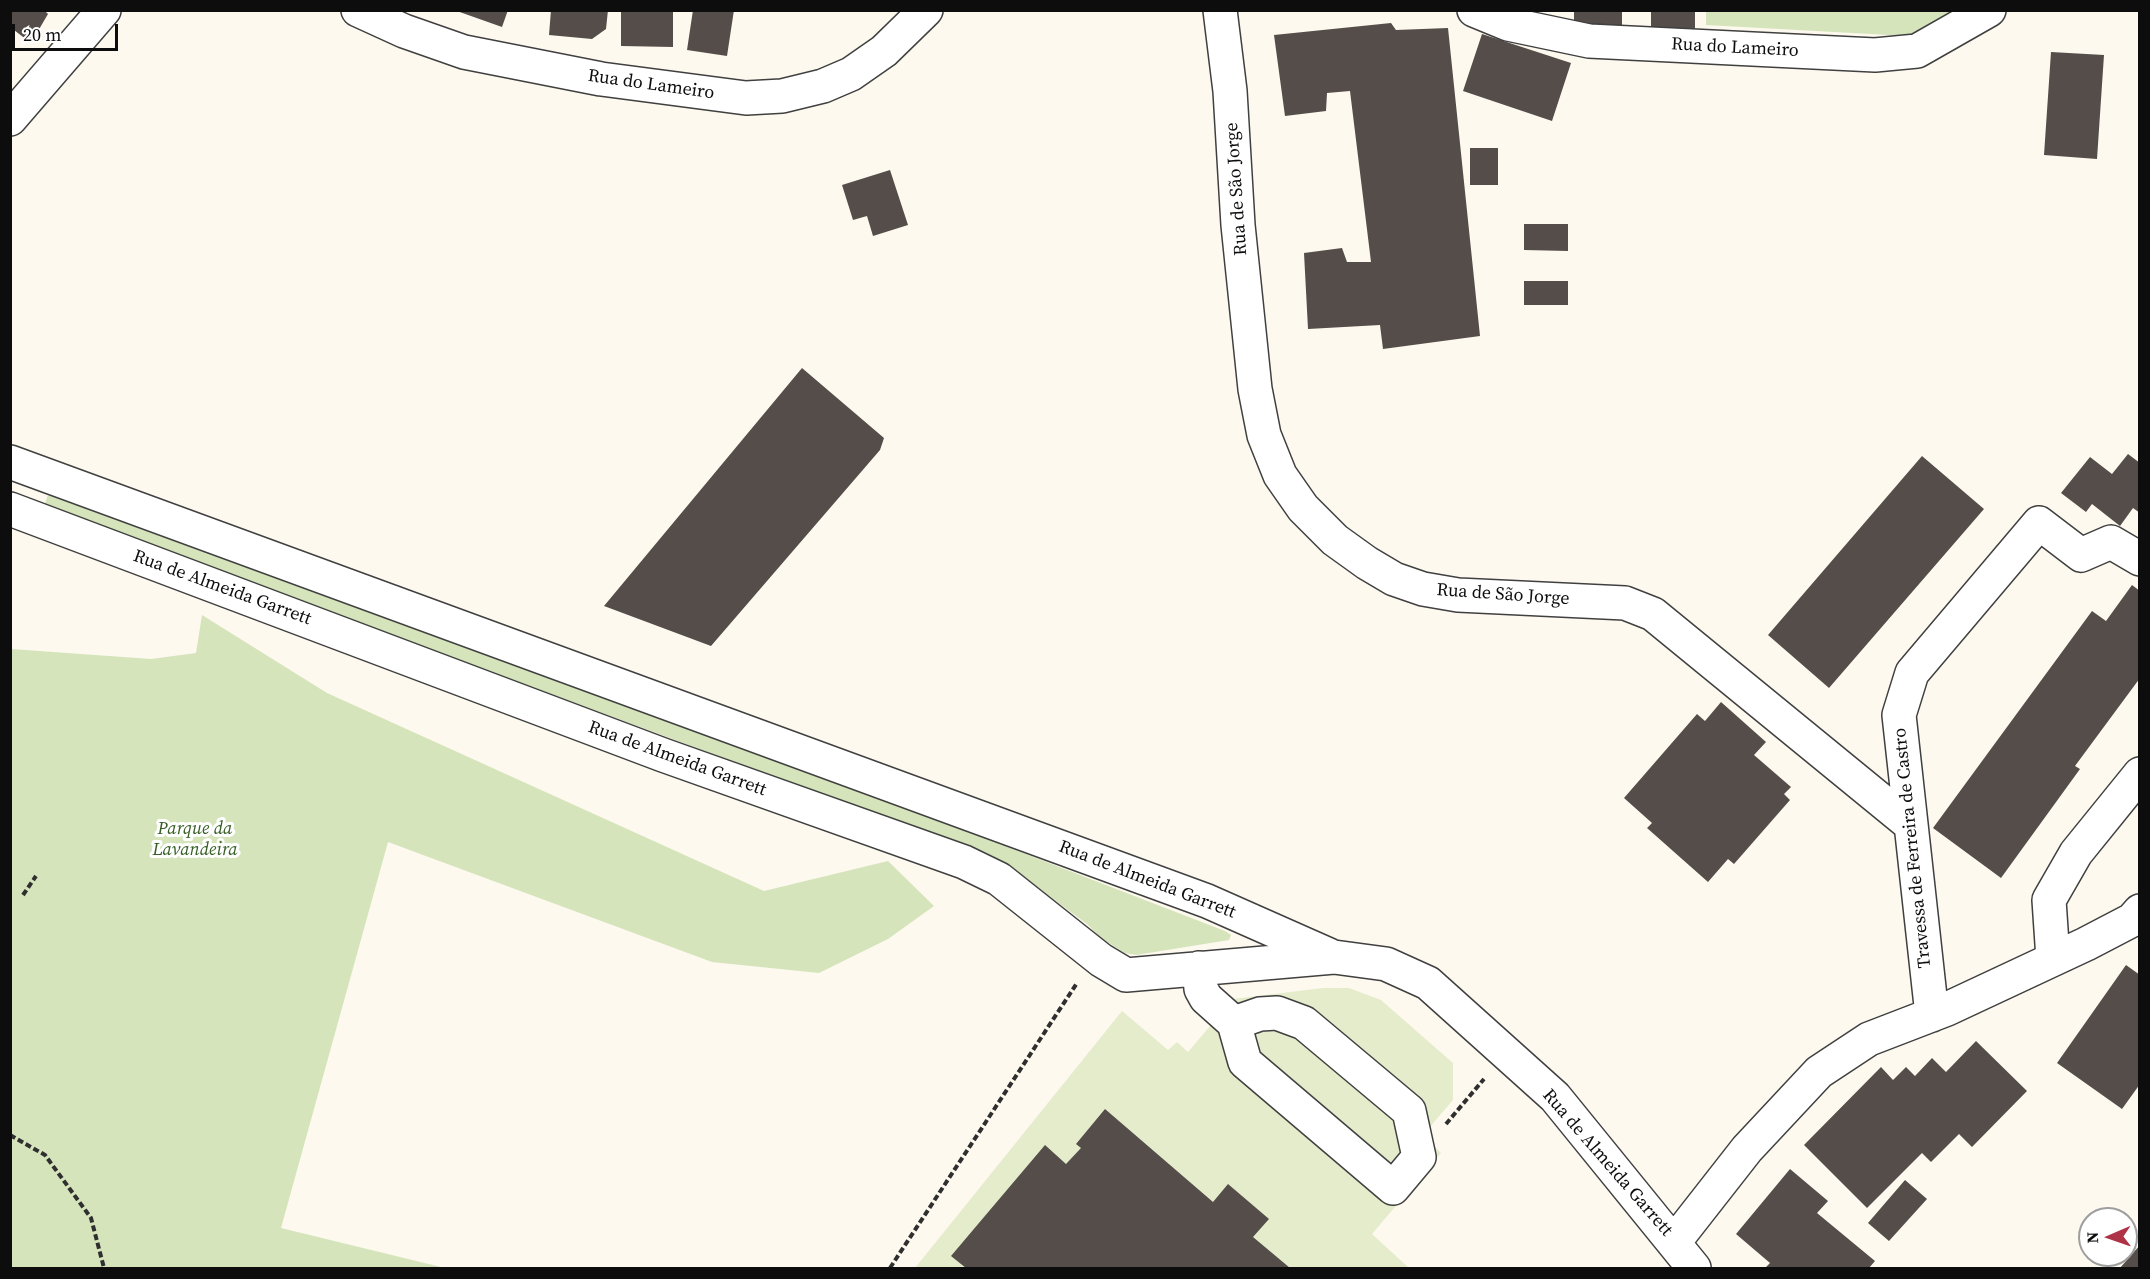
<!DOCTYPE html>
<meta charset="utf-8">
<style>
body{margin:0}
#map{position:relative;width:2150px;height:1279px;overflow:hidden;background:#fdf9ee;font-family:"Source Serif 4",serif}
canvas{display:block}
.frame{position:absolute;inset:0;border:12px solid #0d0d0d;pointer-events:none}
.north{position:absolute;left:2078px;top:1207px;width:60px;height:60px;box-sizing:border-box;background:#fff;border:2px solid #9e9e9e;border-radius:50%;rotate:268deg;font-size:16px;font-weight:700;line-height:24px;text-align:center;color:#0d0d0d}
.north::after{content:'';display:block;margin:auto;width:21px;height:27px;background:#af3346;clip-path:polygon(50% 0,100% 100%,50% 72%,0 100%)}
.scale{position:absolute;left:12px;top:24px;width:106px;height:27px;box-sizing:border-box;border:3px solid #0d0d0d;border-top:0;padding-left:8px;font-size:18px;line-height:21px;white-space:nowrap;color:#0d0d0d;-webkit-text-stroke:4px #fff;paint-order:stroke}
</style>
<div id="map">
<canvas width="2150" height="1279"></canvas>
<div class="frame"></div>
<div class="north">N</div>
<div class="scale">20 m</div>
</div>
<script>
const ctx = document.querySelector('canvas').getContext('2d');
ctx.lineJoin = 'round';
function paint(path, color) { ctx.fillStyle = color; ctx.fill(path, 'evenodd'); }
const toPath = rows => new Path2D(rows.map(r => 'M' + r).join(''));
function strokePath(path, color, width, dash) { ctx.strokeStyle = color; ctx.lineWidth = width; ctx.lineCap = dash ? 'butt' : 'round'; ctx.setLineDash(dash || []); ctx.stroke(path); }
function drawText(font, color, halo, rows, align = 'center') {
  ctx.font = font + ' "Source Serif 4",serif'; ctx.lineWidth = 6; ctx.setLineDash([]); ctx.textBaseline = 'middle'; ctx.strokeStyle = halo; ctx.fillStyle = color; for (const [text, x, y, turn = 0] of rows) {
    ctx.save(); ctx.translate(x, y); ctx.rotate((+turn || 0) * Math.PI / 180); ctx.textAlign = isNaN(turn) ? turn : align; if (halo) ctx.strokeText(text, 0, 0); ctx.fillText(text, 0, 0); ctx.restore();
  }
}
paint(toPath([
 [1706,11,1952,11,1907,36,1706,25],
 [48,495,992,841,1225,931,1231,935,1229,940,1136,955,1125,953,1101,938,1087,924,1018,873,983,854,44,506],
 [202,615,327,693,764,891,888,861,934,906,888,939,819,973,712,962,388,842,281,1228,445,1268,11,1268,11,649,151,659,196,653]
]), '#d5e4bb');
paint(toPath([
 [1323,988,1349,988,1381,1000,1453,1063,1453,1100,1423,1135,1441,1153,1372,1234,1409,1268,915,1268,1122,1011,1168,1050,1177,1042,1188,1052,1233,999]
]), '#e5eccc');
paint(toPath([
 [10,10,44,10,48,14,31,43,10,27],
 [454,10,508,10,502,27],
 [551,10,608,10,606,29,592,39,549,35],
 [621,10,673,10,673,47,621,46],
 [693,10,734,10,727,56,687,50],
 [1574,10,1622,10,1622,26,1574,27],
 [1651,10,1695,10,1695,33,1651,33],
 [1391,23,1396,30,1448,28,1480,336,1383,349,1380,325,1308,329,1304,253,1342,248,1347,262,1371,262,1350,91,1327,93,1326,111,1285,116,1274,35],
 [1482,34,1571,63,1552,121,1463,91],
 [2051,52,2104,55,2097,159,2044,155],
 [1470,148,1498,148,1498,185,1470,185],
 [890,170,908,225,873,236,867,216,853,220,842,185],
 [1524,224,1568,224,1568,251,1524,250],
 [1524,281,1568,281,1568,305,1524,305],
 [802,368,884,438,880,450,711,646,604,606],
 [2128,454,2140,463,2140,513,2133,508,2120,526,2092,504,2086,512,2061,493,2090,457,2112,474],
 [1922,456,1984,509,1829,688,1768,635],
 [2132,585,2140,591,2140,678,2075,766,2080,769,2001,878,1933,828,2092,611,2106,621],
 [1721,702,1766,742,1754,755,1791,787,1784,794,1790,800,1734,864,1728,859,1708,882,1647,828,1652,823,1624,798,1697,714,1705,721],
 [2126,965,2140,975,2140,1084,2122,1109,2057,1063],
 [1976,1041,2027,1091,1972,1147,1959,1134,1931,1162,1922,1153,1867,1208,1804,1145,1881,1067,1893,1080,1906,1067,1915,1076,1932,1058,1946,1072],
 [1105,1109,1213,1202,1228,1184,1269,1219,1253,1237,1290,1268,966,1268,951,1256,1045,1145,1066,1164,1081,1148,1076,1144],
 [1790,1169,1828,1201,1817,1213,1875,1261,1869,1268,1765,1268,1770,1263,1736,1234],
 [1905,1180,1927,1199,1889,1241,1868,1223],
 [2140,1245,2140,1268,2120,1268]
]), '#544d4a');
const minor = toPath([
 [358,10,404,31,464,52,601,79,746,98,782,96,823,86,851,74,884,51,926,10],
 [1220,10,1230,91,1238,225,1255,389,1264,435,1280,475,1303,508,1335,540,1367,563,1394,579,1423,589,1458,595,1625,603,1653,614,1911,825],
 [1474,10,1508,24,1589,41,1875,55,1917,51,1989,10],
 [10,119,104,10],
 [10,462,1207,901,1329,955],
 [10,509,663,755,964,862,999,879,1101,960,1126,975,1334,957,1386,964,1428,983,1555,1097,1694,1268],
 [2053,959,2049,900,2076,853,2140,774],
 [1199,968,1201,989,1206,998,1234,1023],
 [1277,1013,1304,1023,1409,1111,1419,1157,1393,1188,1245,1062,1234,1023,1260,1014,1277,1013],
 [1932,1015,1899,715,1912,673,2039,523,2081,555,2111,542,2140,559],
 [1675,1241,1747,1149,1819,1072,1869,1039,1947,1009,2086,944,2132,920,2140,911]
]);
strokePath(minor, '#404040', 36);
strokePath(toPath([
 [23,895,36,876],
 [1446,1124,1484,1079],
 [10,1135,45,1155,91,1218,104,1268],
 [890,1268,1077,983]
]), '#2f2f2f', 4, [6, 3]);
strokePath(minor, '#fff', 33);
drawText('18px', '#0d0d0d', '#fff', [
 ["Rua do Lameiro",1735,48,3],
 ["Rua do Lameiro",651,85,8],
 ["Rua de São Jorge",1237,189,-94],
 ["Rua de Almeida Garrett",222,588,20],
 ["Rua de São Jorge",1503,595,4],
 ["Rua de Almeida Garrett",677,759,20],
 ["Travessa de Ferreira de Castro",1913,848,-96],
 ["Rua de Almeida Garrett",1147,880,21],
 ["Rua de Almeida Garrett",1607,1163,49]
]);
drawText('italic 18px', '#365e24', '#fff', [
 ["Parque da",195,829],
 ["Lavandeira",195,850]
]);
</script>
